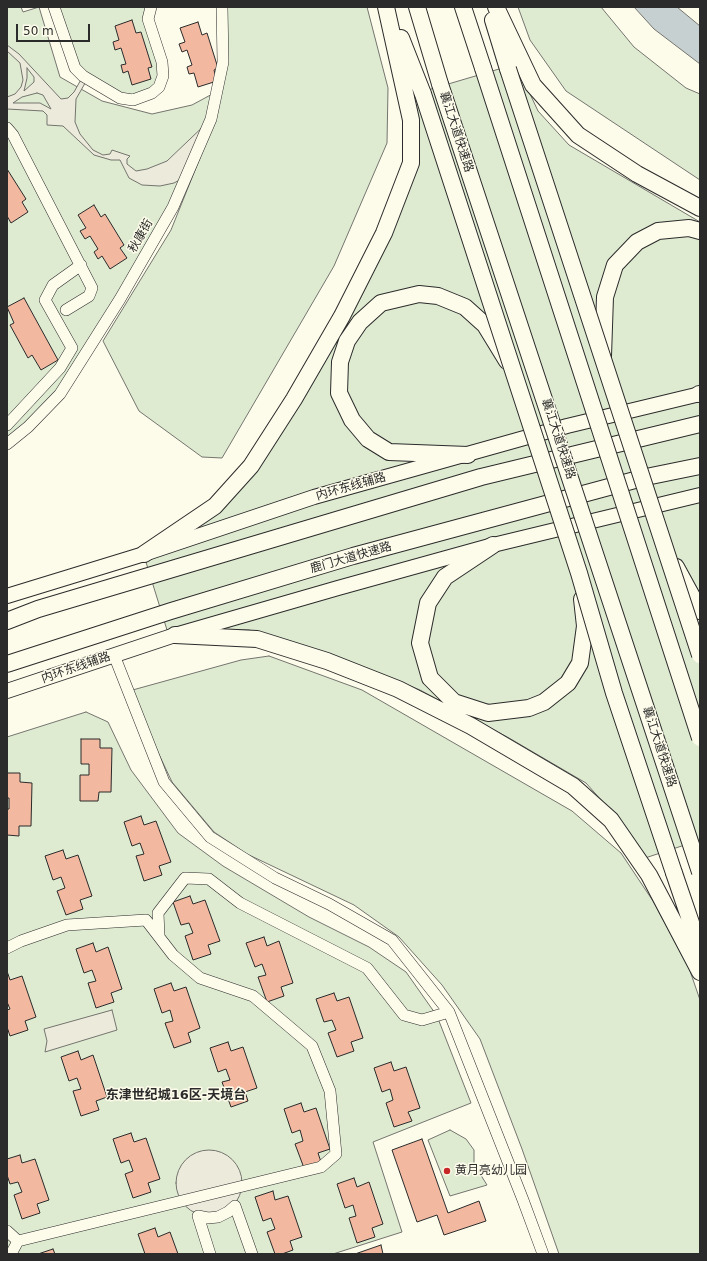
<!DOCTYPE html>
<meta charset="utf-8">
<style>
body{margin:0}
#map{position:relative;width:707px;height:1261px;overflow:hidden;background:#fdfbea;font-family:"DejaVu Sans",sans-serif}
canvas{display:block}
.frame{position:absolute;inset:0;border:8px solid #2b2b2b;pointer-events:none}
.scale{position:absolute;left:16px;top:24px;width:74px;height:18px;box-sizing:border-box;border:2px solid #2b2b2b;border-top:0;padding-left:5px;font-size:12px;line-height:14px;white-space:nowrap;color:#2b2b2b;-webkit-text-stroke:3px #fdfbea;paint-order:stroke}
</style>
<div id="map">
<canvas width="707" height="1261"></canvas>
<div class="frame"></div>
<div class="scale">50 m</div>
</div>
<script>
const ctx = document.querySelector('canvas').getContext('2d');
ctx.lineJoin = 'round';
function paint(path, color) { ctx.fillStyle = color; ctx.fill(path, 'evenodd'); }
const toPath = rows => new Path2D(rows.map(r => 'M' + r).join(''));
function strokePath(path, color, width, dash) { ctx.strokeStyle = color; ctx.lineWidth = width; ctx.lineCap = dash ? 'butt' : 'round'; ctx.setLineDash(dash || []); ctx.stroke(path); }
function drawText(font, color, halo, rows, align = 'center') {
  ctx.font = font + ' "DejaVu Sans","Noto Sans SC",sans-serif'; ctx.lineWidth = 3; ctx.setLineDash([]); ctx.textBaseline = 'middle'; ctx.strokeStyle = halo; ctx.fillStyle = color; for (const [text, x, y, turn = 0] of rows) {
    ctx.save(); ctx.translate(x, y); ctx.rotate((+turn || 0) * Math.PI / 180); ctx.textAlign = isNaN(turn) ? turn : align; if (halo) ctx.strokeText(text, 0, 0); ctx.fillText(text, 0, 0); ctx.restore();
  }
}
const green = toPath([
 [7,7,21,7,23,12,39,7,60,77,102,101,152,114,192,105,216,92,173,207,60,394,7,444,7,7],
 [54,7,151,7,162,62,159,87,133,100,83,76,54,7],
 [225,7,367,7,388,88,387,143,334,266,222,458,202,457,139,411,103,341,171,230,212,128,225,7],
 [518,7,601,7,634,47,686,88,700,94,700,180,566,91,530,40,518,7],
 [516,64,538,111,569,145,700,222,700,840,642,859,618,819,586,783,509,738,420,690,348,661,249,630,167,630,145,559,247,480,319,372,367,281,403,202,411,95,516,64],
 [269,656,362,690,572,811,621,853,653,901,689,968,700,1000,700,1254,559,1254,522,1149,480,1039,442,985,399,937,354,905,247,854,214,832,172,782,129,691,241,660,269,656],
 [86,712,108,722,131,770,178,833,223,866,309,917,369,947,406,972,437,1016,471,1103,373,1142,402,1232,333,1254,7,1254,7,737,86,712],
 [450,1130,466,1139,474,1150,474,1164,487,1185,450,1196,428,1140,450,1130]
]);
paint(green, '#deebd1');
strokePath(green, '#74746e', 1);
const parking = toPath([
 [7,45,19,54,61,99,68,98,74,92,83,76,88,78,76,99,75,122,80,134,93,150,103,155,110,154,112,150,130,156,127,159,127,164,136,171,147,169,167,161,211,119,185,177,174,183,160,186,142,185,129,178,120,160,111,160,94,155,63,126,47,125,47,115,43,111,7,109,7,97,15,94,21,87,23,80,20,63,7,51,7,45],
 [27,68,34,77,34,82,24,91,27,78,27,68],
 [37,93,43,95,51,109,40,103,13,103,22,97,37,93],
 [112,1010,117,1030,45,1052,47,1041,44,1029,112,1010],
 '176 1183a33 33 0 1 1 66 0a33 33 0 1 1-66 0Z'
]);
paint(parking, '#eceadb');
strokePath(parking, '#74746e', 1);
const water = toPath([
 [634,7,677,7,700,26,700,64,654,29,634,7]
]);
paint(water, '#c7d0d0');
strokePath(water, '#74746e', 1);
const building = toPath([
 [132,20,136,33,141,32,152,67,148,68,151,79,132,85,128,71,123,73,121,65,126,64,121,48,115,50,113,42,119,40,115,26,132,20],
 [198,22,202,35,207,33,218,68,214,70,217,81,198,87,194,73,189,74,187,67,192,65,187,50,182,52,179,44,185,42,180,28,198,22],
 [7,169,26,199,22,202,28,212,11,223,7,216,7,169],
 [94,205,101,217,105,214,124,245,120,248,127,258,110,269,102,256,98,259,94,252,98,249,90,236,85,239,80,231,86,228,78,215,94,205],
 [24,298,58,360,41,370,32,355,28,358,10,325,14,323,7,307,24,298],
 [81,739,100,739,100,748,112,748,111,792,99,792,98,801,80,801,80,775,89,775,89,764,81,764,81,739],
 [7,773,20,773,20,782,32,783,31,826,19,826,19,836,7,835,7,809,9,809,9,798,7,798,7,773],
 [141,816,144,825,156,821,171,862,159,866,162,875,144,881,136,856,144,854,140,843,132,846,124,822,141,816],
 [63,850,66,859,78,855,92,896,80,900,83,909,66,915,57,891,65,888,61,877,53,880,45,856,63,850],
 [190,896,193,904,205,900,220,941,208,945,211,954,193,960,185,936,193,933,189,923,181,925,173,902,190,896],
 [264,937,267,946,279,941,293,983,281,987,284,996,267,1002,258,977,266,975,262,964,255,967,246,943,264,937],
 [93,943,96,952,108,947,122,989,111,993,114,1002,96,1008,88,983,96,981,92,970,84,973,76,949,93,943],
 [7,971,10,980,22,976,36,1017,25,1021,28,1030,10,1036,7,1027,7,1010,10,1009,7,1002,7,971],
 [171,983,174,991,186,987,200,1028,188,1033,191,1042,174,1048,165,1023,173,1021,170,1010,162,1013,154,989,171,983],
 [334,993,337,1001,349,997,363,1038,351,1042,354,1051,337,1057,328,1033,336,1030,332,1020,324,1022,316,999,334,993],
 [228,1042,231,1051,243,1047,257,1088,245,1092,248,1101,231,1107,222,1082,230,1080,226,1069,218,1072,210,1048,228,1042],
 [78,1051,81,1060,93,1055,107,1097,96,1101,99,1110,81,1116,73,1091,81,1089,77,1078,69,1081,61,1057,78,1051],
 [391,1062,394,1071,406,1067,420,1108,408,1112,412,1121,394,1127,386,1103,393,1100,390,1089,382,1092,374,1068,391,1062],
 [301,1103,304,1112,316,1108,330,1149,318,1153,321,1162,304,1168,295,1144,303,1141,300,1130,292,1133,284,1109,301,1103],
 [131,1133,134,1142,146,1138,160,1179,148,1183,151,1192,133,1198,125,1174,133,1171,129,1160,121,1163,113,1139,131,1133],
 [422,1139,448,1213,479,1201,486,1221,444,1235,437,1215,417,1222,392,1150,422,1139],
 [20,1155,22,1163,35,1159,49,1200,37,1204,40,1213,22,1219,14,1195,22,1192,18,1182,10,1184,7,1175,7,1159,20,1155],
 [354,1178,357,1187,369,1182,383,1224,372,1228,375,1237,357,1243,349,1218,356,1216,353,1205,345,1208,337,1184,354,1178],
 [273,1191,275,1200,288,1196,302,1237,290,1241,293,1250,282,1254,275,1254,267,1232,275,1229,271,1218,263,1221,255,1197,273,1191],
 [155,1228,158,1237,170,1232,178,1254,145,1254,138,1234,155,1228],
 [381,1245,383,1254,355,1254,381,1245],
 [53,1249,55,1254,38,1254,53,1249]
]);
paint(building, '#f2b8a0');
strokePath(building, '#2b2b2b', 1);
const minor = toPath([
 [54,7,75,68,83,76,120,98,133,100,152,93,159,87,163,76,162,62,148,19,151,7],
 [7,128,13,135,92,288,89,296,66,310],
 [7,425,60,368,72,348,45,300,53,285,81,265],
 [7,444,28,427,60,394,120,299,173,207,211,119,223,62,222,7],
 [114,655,164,782,210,837,275,878,329,904,392,940,449,1012,523,1200,543,1254],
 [159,936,158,913,185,878,209,879,240,903,367,968,404,1015,422,1020,449,1012],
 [7,948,21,941,67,925,146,920,173,955,200,978,253,996,312,1046,330,1091,336,1154,321,1167,18,1241,7,1231],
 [11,1254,18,1241],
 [210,1254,198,1216,208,1218,218,1217,228,1212,235,1206,252,1254]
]);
const major = toPath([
 [7,596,144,554,314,497,567,426,700,394],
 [7,691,175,635,338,588,493,545,700,495]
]);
const highway = toPath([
 [417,7,440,84],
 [463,7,483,68],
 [496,7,533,85,578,135,637,174,700,208],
 [493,20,508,69],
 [401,38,423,94],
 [603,356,605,297,615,265,637,242,658,231,689,228,700,231],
 [699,394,700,394],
 [468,455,389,452,368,439,352,420,339,393,340,362,347,341,360,322,381,303,419,294,438,296,465,307,485,325,507,361],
 [493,545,445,577,428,603,420,643,430,678,454,702,488,713,529,708,544,702,568,683,580,663,585,626,582,599],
 [144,554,215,506,251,466,294,399,342,316,384,233,411,163,411,120,386,7],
 [676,567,700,611],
 [7,621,38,609,481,477,700,424],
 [175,635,257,639,327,661,398,689,471,726,573,786,611,820,649,875,700,972],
 [7,664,171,611,353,556,646,477,700,466],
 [674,873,700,949]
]);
strokePath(minor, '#2b2b2b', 12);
strokePath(major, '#2b2b2b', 16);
strokePath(highway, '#2b2b2b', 18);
strokePath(minor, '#fdfbea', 11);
strokePath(major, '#fdfbea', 14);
strokePath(highway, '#fdfbea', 16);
const highwayBridge = toPath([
 [483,68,700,738],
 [508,69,700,655],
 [440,84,700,872],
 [423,94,579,573,614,693,674,873]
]);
strokePath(highwayBridge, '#2b2b2b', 18, []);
strokePath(highwayBridge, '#fdfbea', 16);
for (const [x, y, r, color] of [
 [447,1171,4,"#c62828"]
]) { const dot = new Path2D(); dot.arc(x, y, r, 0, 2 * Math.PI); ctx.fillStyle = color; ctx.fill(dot); strokePath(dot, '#fdfbea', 1.5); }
drawText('12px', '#2b2b2b', '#fdfbea', [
 ["襄江大道快速路",456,132,72],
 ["秋康街",141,236,-60],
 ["襄江大道快速路",558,439,72],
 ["内环东线辅路",351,487,-16],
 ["鹿门大道快速路",351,558,-16],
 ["内环东线辅路",76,668,-19],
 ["襄江大道快速路",659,747,72]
]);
drawText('12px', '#2b2b2b', '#fdfbea', [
 ["黄月亮幼儿园",455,1171]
], 'left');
drawText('bold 13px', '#2b2b2b', '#fdfbea', [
 ["东津世纪城16区-天境台",176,1096]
]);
</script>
